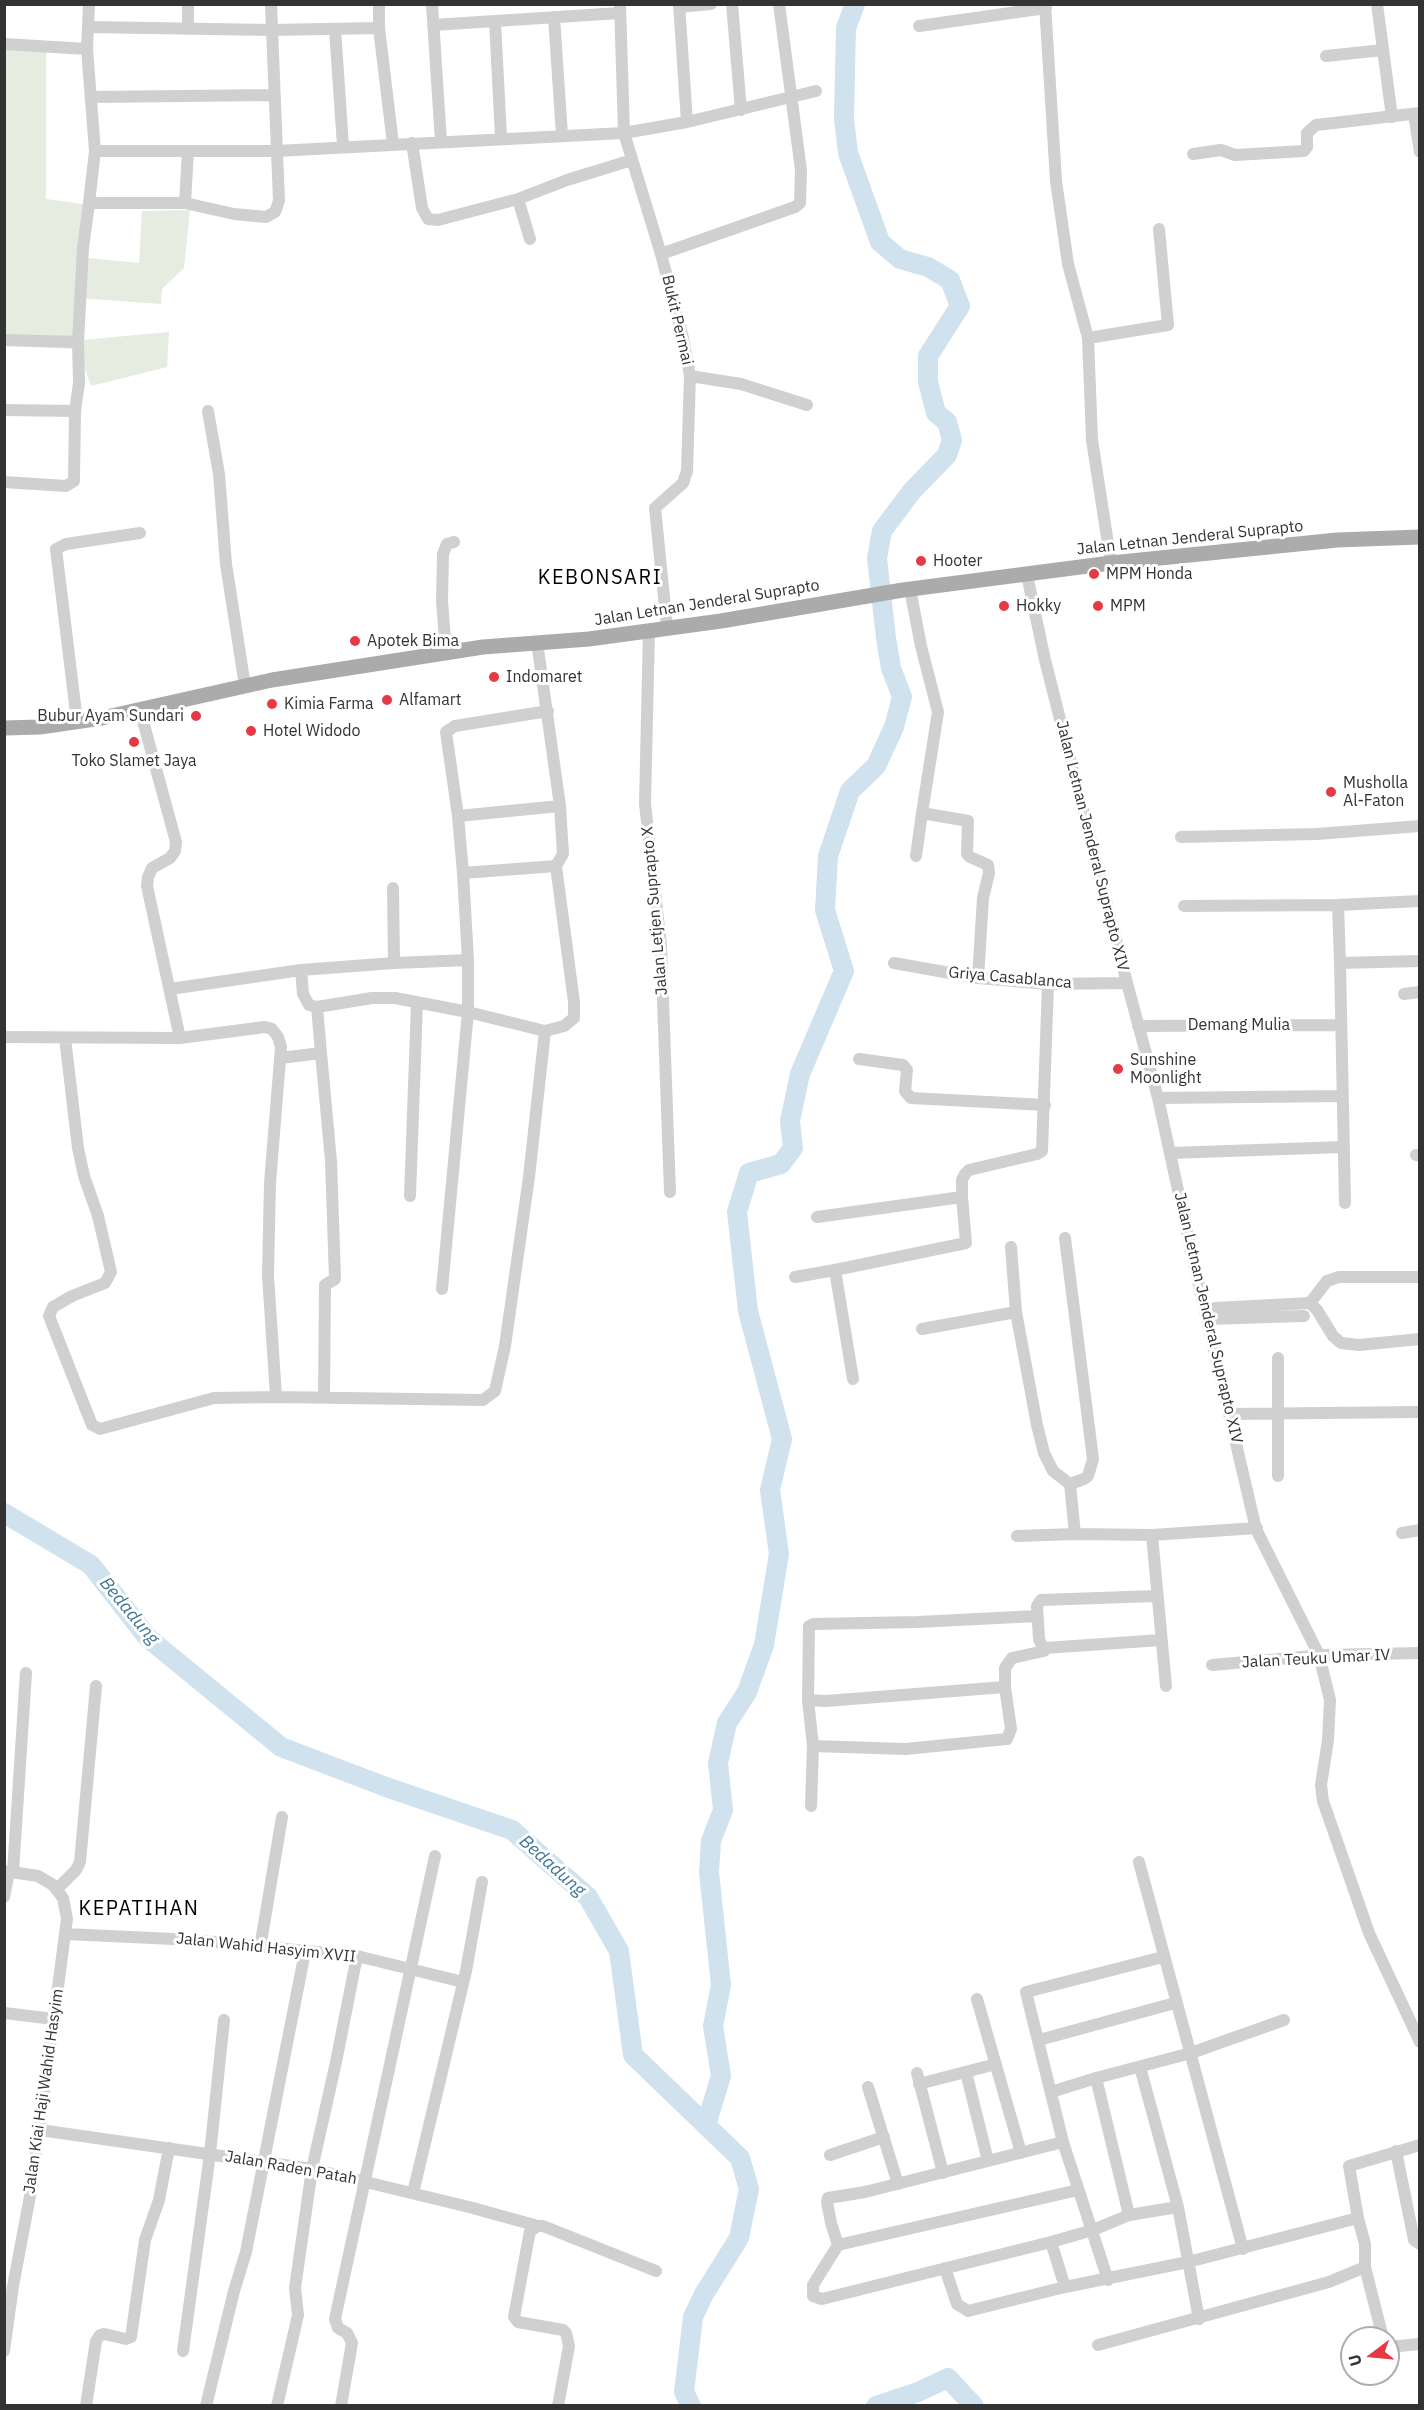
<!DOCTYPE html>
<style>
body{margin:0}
#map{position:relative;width:1424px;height:2410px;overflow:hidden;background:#fff;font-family:"IBM Plex Sans",sans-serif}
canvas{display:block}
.frame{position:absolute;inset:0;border:6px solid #333;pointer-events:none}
.north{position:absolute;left:1340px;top:2326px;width:60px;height:60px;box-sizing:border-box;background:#fff;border:2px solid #adadad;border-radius:50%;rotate:254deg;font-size:16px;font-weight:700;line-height:24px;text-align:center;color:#333}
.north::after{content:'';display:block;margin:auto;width:21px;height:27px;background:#e63946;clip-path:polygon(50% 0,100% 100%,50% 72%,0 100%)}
</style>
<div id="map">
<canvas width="1424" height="2410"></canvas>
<div class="frame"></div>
<div class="north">U</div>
</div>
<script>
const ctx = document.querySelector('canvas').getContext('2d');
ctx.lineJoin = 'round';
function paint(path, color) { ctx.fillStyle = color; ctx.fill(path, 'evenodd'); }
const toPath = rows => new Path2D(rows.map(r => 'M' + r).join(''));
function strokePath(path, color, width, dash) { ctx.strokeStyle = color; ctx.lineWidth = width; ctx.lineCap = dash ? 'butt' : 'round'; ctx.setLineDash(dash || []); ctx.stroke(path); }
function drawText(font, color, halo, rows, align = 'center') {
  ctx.font = font + ' "IBM Plex Sans",sans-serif'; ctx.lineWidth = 6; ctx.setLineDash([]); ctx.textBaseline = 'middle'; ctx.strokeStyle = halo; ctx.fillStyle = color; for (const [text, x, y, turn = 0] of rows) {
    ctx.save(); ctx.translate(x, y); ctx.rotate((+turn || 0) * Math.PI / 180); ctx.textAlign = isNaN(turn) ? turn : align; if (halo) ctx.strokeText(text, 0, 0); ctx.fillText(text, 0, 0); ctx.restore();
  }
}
paint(toPath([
 [5,48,46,50,46,199,91,205,88,258,139,263,142,211,190,210,184,268,162,289,161,304,78,298,82,340,169,332,167,367,91,386,78,349,5,346]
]), '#e6ecdf');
strokePath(toPath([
 [4,1513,91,1565,148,1638,281,1747,386,1787,512,1830,588,1897,619,1951,633,2055,740,2158,749,2189,739,2238,704,2294,693,2317,684,2392,691,2406],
 [706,2125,721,2076,713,2026,721,1985,709,1872,711,1841,723,1810,718,1763,727,1723,747,1692,764,1645,779,1554,770,1490,782,1439,748,1311,737,1212,749,1173,781,1164,793,1148,790,1121,800,1074,844,971,825,910,828,856,850,791,876,766,894,727,902,697,891,668,886,638,877,558,882,531,912,491,947,455,952,440,947,422,936,413,928,382,928,356,960,306,950,280,928,267,900,259,880,242,848,153,844,119,846,28,855,4],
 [876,2406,918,2392,948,2378,974,2406]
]), '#cfe2ee', 20);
strokePath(toPath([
 [89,4,87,49,95,151,89,203,185,203,234,214,266,217,275,212,279,201,271,4],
 [188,4,188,29],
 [379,4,379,28,393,144],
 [432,4,441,142],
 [620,4,624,133,661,254,683,338,690,376,687,471,683,483,655,508,667,627],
 [679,4,687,122],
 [732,4,741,110],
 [1045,4,1056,181,1068,264,1088,338,1092,440,1111,563],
 [1377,4,1392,117],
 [679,7,711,4],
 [554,17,562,135],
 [495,21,501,138],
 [433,25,620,13],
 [919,26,1046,8],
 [88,27,271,30,379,28],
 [335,29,343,146],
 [4,44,87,49],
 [1326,56,1383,50],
 [92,97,273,95],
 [1414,114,1420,152],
 [412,143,422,208,428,219,438,220,518,199,530,239],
 [95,151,276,151,624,133,687,122,816,91],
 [1193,154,1221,150,1235,155,1304,151,1307,147,1307,133,1316,125,1420,113],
 [518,199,567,180,632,160],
 [185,203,188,151],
 [661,254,795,207,800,203,801,170,779,4],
 [1088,338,1168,325,1159,229],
 [4,340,78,342,79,383,75,411,74,481,66,486,4,482],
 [78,342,83,248,89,203],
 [690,376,741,384,807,405],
 [4,410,75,411],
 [208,411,219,474,226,564,245,686],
 [1027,575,1045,660,1127,983,1158,1098,1194,1264,1256,1529,1319,1655,1330,1700,1328,1740,1321,1785,1323,1801,1369,1933,1420,2042],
 [910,589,921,646,938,712,922,813,968,821,967,854,970,857,988,865,989,873,983,898,978,978],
 [649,630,645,804,661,945,670,1192],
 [446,652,442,601,443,554,447,544,454,542],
 [140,710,176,842,175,851,170,858,152,868,148,877,147,886,180,1038,265,1027,272,1029,278,1037,281,1047,270,1183,268,1275,276,1397,483,1400,495,1391,505,1346,529,1177,545,1031,564,1026,574,1018,574,1002,556,866,563,854,560,806,537,642],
 [77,721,56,549,66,544,140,533],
 [458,816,560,806],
 [1181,837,1317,834,1420,826],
 [916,856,922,813],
 [463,873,556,866],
 [393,888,394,963],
 [1420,901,1338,905,1340,963,1420,961],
 [1184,906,1338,905],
 [894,963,978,978,1048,984,1127,983],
 [1340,963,1345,1203],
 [301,970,303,994,309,1005,317,1007,372,998,395,998,468,1012,545,1031],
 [170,989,301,970,394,963,468,960],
 [1404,994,1420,992],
 [317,1007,321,1053],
 [1138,1026,1340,1025],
 [4,1037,180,1038],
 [65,1038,78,1148,84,1176,98,1216,111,1272,105,1283,72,1296,53,1307,49,1316,92,1425,100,1429,214,1398,276,1397],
 [281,1058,321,1053,331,1161,335,1279,325,1285,324,1397],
 [859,1059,903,1065,907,1070,905,1091,911,1098,1045,1105],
 [1158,1098,1343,1096],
 [1171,1153,1343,1147],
 [1416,1155,1420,1156],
 [410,1196,417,1003],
 [817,1217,962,1197],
 [1065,1238,1093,1459,1088,1476,1084,1479,1070,1484],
 [1011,1247,1016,1312,1037,1425,1044,1453,1053,1471,1070,1484,1075,1534],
 [795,1277,835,1270],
 [442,1289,468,1012,468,960,463,873,458,816,446,732,455,726,548,711],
 [1310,1303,1327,1281,1339,1277,1420,1277],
 [1215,1308,1310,1303,1317,1310,1333,1336,1341,1343,1359,1345,1420,1339],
 [1207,1319,1304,1316],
 [922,1329,1016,1312],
 [1278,1358,1278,1476],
 [853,1379,835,1270,966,1243,962,1197,962,1180,965,1174,969,1170,1037,1154,1042,1151,1048,984],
 [1229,1414,1417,1412],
 [1402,1533,1420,1530],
 [1152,1535,1166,1686],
 [1017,1536,1075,1534,1152,1535,1257,1528],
 [1156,1596,1041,1600,1037,1606,1039,1639,1044,1651,1045,1648,1161,1640],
 [1212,1665,1324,1655,1420,1653],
 [808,1700,826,1701,1005,1687],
 [813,1746,905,1749,1007,1739,1011,1729,1005,1687,1005,1668,1012,1658,1044,1651],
 [811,1806,813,1746,808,1700,809,1626,813,1624,918,1622,1037,1616],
 [1139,1862,1243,2249],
 [4,1871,38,1876,53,1885,63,1898,67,1919,31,2191,13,2286,4,2351],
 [13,1872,26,1673],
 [57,1889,76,1870,80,1862,96,1686],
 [4,1897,9,1872],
 [66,1934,195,1940,357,1956,463,1982],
 [260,1948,282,1817],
 [977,1999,1021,2153],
 [4,2013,54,2019],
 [1039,2040,1175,2003],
 [1140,2067,1178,2207,1199,2319],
 [966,2072,988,2161],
 [917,2073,943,2173],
 [1096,2078,1129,2215],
 [919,2084,996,2064],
 [868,2087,898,2184],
 [1051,2092,1096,2078,1191,2053,1284,2020],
 [40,2130,312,2169,469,2207,538,2226],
 [1063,2142,865,2192,828,2198,827,2202,831,2223,838,2245,813,2285,813,2296,822,2299,1051,2242,1093,2230,1129,2215,1178,2207],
 [1396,2151,1414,2240,1420,2244],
 [830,2155,884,2137],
 [413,2193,466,1971,482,1882],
 [1051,2242,1065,2287],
 [838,2245,1078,2190],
 [1365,2267,1383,2338],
 [945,2268,957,2304,968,2311,1065,2287,1188,2262,1358,2218],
 [1108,2280,1063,2142,1026,1992,1163,1957],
 [1098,2345,1329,2282,1365,2267,1365,2244,1358,2218,1349,2166,1420,2145],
 [1388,2347,1420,2344],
 [183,2351,210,2154,224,2020],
 [86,2406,96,2341,100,2335,104,2334,126,2339,131,2337,145,2240,159,2200,169,2148],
 [206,2406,234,2291,246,2252,305,1952],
 [277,2406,298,2315,295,2288,312,2169,336,2062,357,1956],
 [341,2406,352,2343,347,2333,338,2328,335,2319,435,1856],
 [558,2406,569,2346,566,2333,563,2330,518,2322,514,2317,530,2231,538,2226,543,2226,656,2271]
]), '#d0d0d0', 12);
strokePath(toPath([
 [4,728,40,727,102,718,272,680,483,647,589,639,721,621,903,590,1111,563,1337,540,1420,537]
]), '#ababab', 15);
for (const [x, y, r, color] of [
 [921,561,6,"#e63946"],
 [1094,574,6,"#e63946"],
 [1004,606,6,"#e63946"],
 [1098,606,6,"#e63946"],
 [355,641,6,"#e63946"],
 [494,677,6,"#e63946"],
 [387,700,6,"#e63946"],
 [272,704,6,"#e63946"],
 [196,716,6,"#e63946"],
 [251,731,6,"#e63946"],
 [134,742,6,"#e63946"],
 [1331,792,6,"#e63946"],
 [1118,1069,6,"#e63946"]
]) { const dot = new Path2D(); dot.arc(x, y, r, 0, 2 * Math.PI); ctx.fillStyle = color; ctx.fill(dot); strokePath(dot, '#fff', 2); }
drawText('16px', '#333', '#fff', [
 ["Bukit Permai",677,320,77],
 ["Jalan Letnan Jenderal Suprapto",1190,538,-6],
 ["Jalan Letnan Jenderal Suprapto",707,603,-9],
 ["Jalan Letnan Jenderal Suprapto XIV",1092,846,76],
 ["Jalan Letjen Suprapto X",655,911,-95],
 ["Griya Casablanca",1010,978,5],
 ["Demang Mulia",1239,1025],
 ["Jalan Letnan Jenderal Suprapto XIV",1208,1318,77],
 ["Jalan Teuku Umar IV",1316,1659,-3],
 ["Jalan Wahid Hasyim XVII",266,1948,6],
 ["Jalan Kiai Haji Wahid Hasyim",44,2091,-82],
 ["Jalan Raden Patah",291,2168,10]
]);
drawText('16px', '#333', '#fff', [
 ["Hooter",933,561],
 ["MPM Honda",1106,574],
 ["Hokky",1016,606],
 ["MPM",1110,606],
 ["Apotek Bima",367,641],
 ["Indomaret",506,677],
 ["Alfamart",399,700],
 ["Kimia Farma",284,704],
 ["Bubur Ayam Sundari",184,716,"right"],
 ["Hotel Widodo",263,731],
 ["Toko Slamet Jaya",134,761,"center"],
 ["Musholla",1343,783],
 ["Al-Faton",1343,801],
 ["Sunshine",1130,1060],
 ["Moonlight",1130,1078]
], 'left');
drawText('italic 18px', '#3f7597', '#fff', [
 ["Bedadung",129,1611,50],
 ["Bedadung",552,1866,42]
]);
ctx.letterSpacing = '1.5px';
drawText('20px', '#000', '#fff', [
 ["KEBONSARI",600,578],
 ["KEPATIHAN",139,1909]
]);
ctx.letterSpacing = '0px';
</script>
